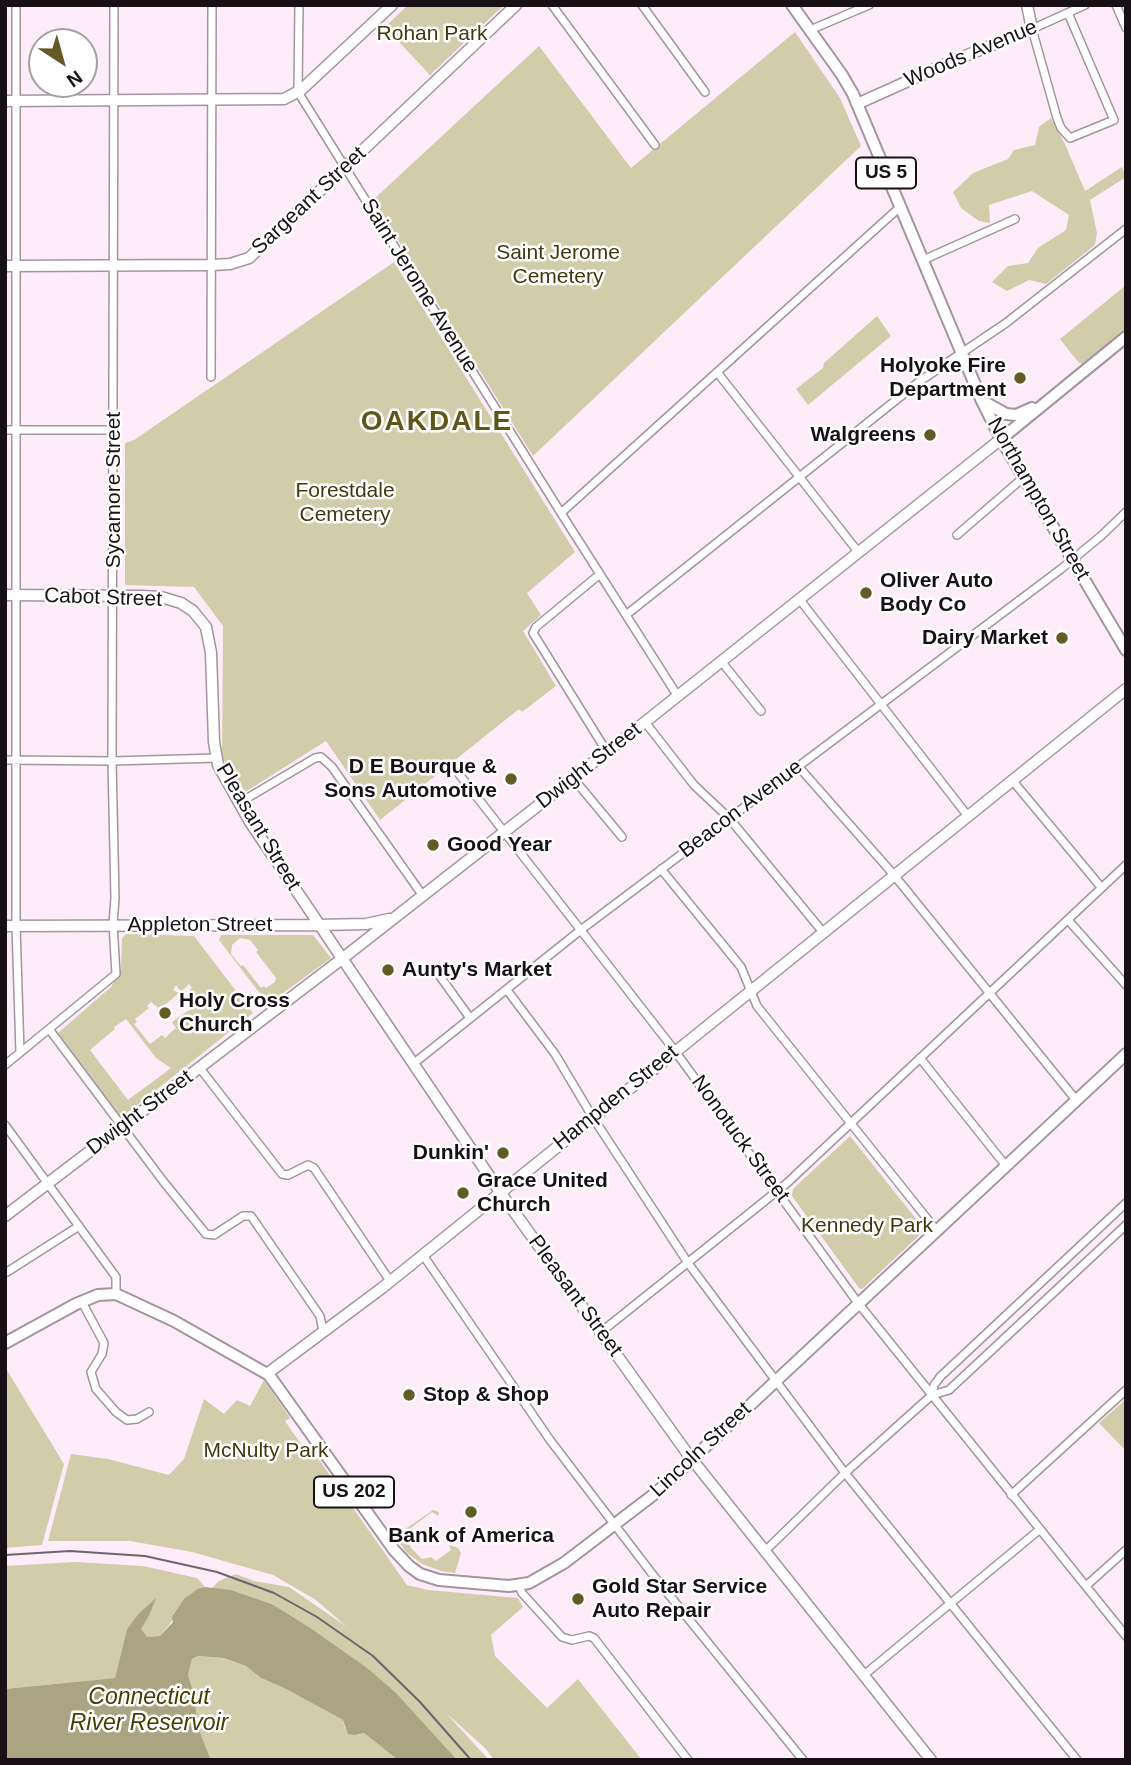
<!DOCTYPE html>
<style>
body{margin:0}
#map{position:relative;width:1131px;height:1765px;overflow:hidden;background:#feedf9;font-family:Arial,sans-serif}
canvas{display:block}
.frame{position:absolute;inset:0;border:7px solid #171115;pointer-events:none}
.north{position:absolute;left:28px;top:28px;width:70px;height:70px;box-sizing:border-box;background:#fff;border:2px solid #a2a0a1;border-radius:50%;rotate:144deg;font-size:19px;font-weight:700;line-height:28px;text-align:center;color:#171115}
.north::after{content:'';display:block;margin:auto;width:24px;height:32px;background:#635a26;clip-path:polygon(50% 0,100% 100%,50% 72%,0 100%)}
</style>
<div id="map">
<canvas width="1131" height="1765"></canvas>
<div class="frame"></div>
<div class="north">N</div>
</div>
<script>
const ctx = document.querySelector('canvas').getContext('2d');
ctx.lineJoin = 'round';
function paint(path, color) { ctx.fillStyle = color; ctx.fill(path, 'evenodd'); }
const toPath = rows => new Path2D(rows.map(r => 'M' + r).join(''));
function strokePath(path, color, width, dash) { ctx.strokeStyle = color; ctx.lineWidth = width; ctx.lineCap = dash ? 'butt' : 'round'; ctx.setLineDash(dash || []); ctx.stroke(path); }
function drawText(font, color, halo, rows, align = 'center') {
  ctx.font = font + ' Arial,sans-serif'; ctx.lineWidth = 5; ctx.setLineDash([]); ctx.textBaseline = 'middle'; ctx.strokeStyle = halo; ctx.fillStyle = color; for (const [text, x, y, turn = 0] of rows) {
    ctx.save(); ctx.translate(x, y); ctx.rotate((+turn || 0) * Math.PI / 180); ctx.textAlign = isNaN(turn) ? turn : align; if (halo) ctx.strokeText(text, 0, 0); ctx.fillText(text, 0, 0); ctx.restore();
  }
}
paint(toPath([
 [408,5,504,5,430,75,385,27],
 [795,32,840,98,861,146,533,456,373,200,539,46,631,168],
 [1051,118,1065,144,1085,191,1122,167,1126,177,1090,200,1097,233,1095,245,1046,284,1029,280,1007,291,992,282,1008,266,1028,263,1038,248,1066,230,1069,215,1032,191,989,205,990,223,979,221,961,208,953,192,973,173,1008,159,1014,150,1035,145,1039,127],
 [394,262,575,552,527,593,541,615,523,631,556,686,522,712,519,709,380,820,326,741,245,792,222,757,223,626,194,587,125,585,125,443,134,440],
 [1126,285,1126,329,1082,364,1078,362,1060,339],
 [877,316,891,336,808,405,796,389,823,368,824,363],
 [126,934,194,936,253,1013,126,1114,120,1116,58,1033,111,987,121,969,122,938],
 [189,984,192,988,189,990,196,998,199,997,202,1001,172,1022,176,1028,165,1038,162,1035,150,1044,134,1024,137,1022,135,1019,149,1008,147,1006,151,1002,160,1009,179,993,173,990,176,985,181,992],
 [126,1019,156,1058,171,1068,128,1100,90,1050,115,1029,114,1027],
 [221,935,313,935,331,958,268,1004,219,940],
 [240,938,250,940,258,950,256,952,276,978,275,982,266,988,264,986,261,988,243,965,241,966,231,954,232,945],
 [850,1136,925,1230,862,1289,859,1288,792,1196,793,1189],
 [5,1367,64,1464,42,1545,5,1548],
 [264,1380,290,1418,285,1421,306,1451,311,1448,407,1585,428,1590,518,1598,523,1607,491,1635,495,1656,547,1708,578,1679,642,1760,494,1760,486,1749,446,1713,489,1760,457,1760,366,1667,309,1627,272,1604,231,1590,211,1589,219,1581,236,1574,254,1581,289,1587,347,1627,316,1600,273,1575,192,1552,130,1541,48,1541,71,1454,108,1459,169,1475,184,1459,204,1399,224,1414,237,1400,250,1406],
 [1126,1399,1126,1451,1099,1423],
 [433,1510,439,1512,438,1516,432,1512,404,1533,411,1548,422,1559,431,1557,436,1561,451,1550,449,1545,458,1548,461,1553,455,1573,441,1571,422,1564,407,1553,396,1538,398,1534],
 [75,1562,143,1566,197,1578,205,1587,199,1588,160,1636,147,1637,140,1629,150,1614,155,1599,139,1613,127,1629,115,1678,5,1689,5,1566],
 [198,1656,224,1658,246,1666,261,1678,284,1688,343,1720,345,1728,355,1735,364,1733,398,1760,211,1760,197,1725,195,1697,188,1675,192,1659]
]), '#d1ccaa');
paint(toPath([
 [205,1587,231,1590,272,1604,309,1627,366,1667,396,1693,457,1760,398,1760,364,1733,355,1735,348,1734,343,1720,284,1688,261,1678,246,1666,224,1658,198,1656,192,1659,188,1675,195,1697,197,1725,211,1760,5,1760,5,1689,115,1678,127,1629,139,1613,156,1598,150,1614,141,1629,147,1637,160,1636,173,1622,172,1617,184,1599,199,1588]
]), '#aaa483');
const street = toPath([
 [16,5,16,926,20,1052],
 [299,5,298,92,561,513,677,695],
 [552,5,655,145],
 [642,5,705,92],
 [1116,5,1126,28],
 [1068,13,1114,120,1070,138,1061,128,1057,118,1032,29,1085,5],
 [810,30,869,5],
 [923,260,1015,219],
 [717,372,859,553],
 [211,377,212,5],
 [5,430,114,430],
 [561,513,900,207],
 [957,535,1024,477],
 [600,574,536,627,533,633,607,752],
 [800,600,967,815],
 [626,615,920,381,1006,323,1126,229],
 [721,661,761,711],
 [645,722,694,785,729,818,822,931],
 [5,760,112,761,217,758],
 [798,766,894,875,1076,1100],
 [459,774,675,1051,858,1303,1126,1636],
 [573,778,622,837],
 [1012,780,1101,887],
 [239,803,315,758,321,757,332,767,423,896],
 [661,869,741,967,757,1006,937,1231],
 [1068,920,1126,985],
 [434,968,470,1018],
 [507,990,555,1054,592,1116,688,1263,776,1381,845,1473,1077,1760],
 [49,1029,163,1181,206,1234,214,1235,243,1216,251,1216,320,1316,323,1331],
 [920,1058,1006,1166],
 [413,1064,582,929,1061,569,1101,536,1126,512],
 [5,1065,116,974,113,924,115,898,112,761,114,5],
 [199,1067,282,1174,288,1175,308,1165,314,1168,390,1281],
 [5,1125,116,1277,116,1294],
 [423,1255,550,1440,653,1575,803,1760],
 [7,1272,79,1226],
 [82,1302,104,1343,102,1354,91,1372,96,1389,116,1412,127,1420,137,1419,149,1412],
 [601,1332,786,1184,1126,865],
 [932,1395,949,1390,1126,1225],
 [1011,1495,1126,1390],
 [764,1552,845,1473,932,1395,934,1385,940,1377,1126,1203],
 [1087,1585,1126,1550],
 [519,1586,522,1593,562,1637,572,1640,589,1636,594,1638,688,1760],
 [864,1675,1039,1530]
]);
const secondary = toPath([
 [5,101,284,99,301,90,392,5],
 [857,104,955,60,1032,29,1027,5],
 [5,266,212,265,230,264,249,258,516,5],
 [5,595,142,596,161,597,181,603,193,611,206,627,211,653,214,742,218,765,250,822,500,1192,687,1453,931,1760],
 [5,926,318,925,366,924,389,919],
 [5,1216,343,958,645,722,1001,439],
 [268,1373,382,1288,1126,689]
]);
const primary = toPath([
 [792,5,842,75,853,94,981,399,1001,439,1126,650],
 [986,403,1006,414,1016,415,1032,408],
 [1001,439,1126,337],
 [5,1343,76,1304,98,1295,116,1294,174,1321,269,1375,394,1550,409,1566,420,1574,439,1580,509,1586,529,1583,564,1563,657,1492,1126,1054]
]);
strokePath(street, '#a4949f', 10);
strokePath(secondary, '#a4949f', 13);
strokePath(primary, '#a4949f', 14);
strokePath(street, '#fff', 7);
strokePath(secondary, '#fff', 10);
strokePath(primary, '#fff', 10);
strokePath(toPath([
 [5,1555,70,1551,145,1556,217,1572,274,1593,317,1617,373,1656,420,1702,471,1760]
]), '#6e646b', 2);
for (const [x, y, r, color] of [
 [1020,378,7,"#635a26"],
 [930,435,7,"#635a26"],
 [866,593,7,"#635a26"],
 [1062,638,7,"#635a26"],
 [511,779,7,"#635a26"],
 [433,845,7,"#635a26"],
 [388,970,7,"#635a26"],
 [165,1013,7,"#635a26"],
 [503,1153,7,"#635a26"],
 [463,1193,7,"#635a26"],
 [409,1395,7,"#635a26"],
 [471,1512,7,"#635a26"],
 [578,1599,7,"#635a26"]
]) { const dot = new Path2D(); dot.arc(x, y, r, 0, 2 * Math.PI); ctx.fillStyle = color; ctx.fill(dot); strokePath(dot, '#fff', 2.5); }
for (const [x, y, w] of [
 [886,173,60],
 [354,1492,80]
]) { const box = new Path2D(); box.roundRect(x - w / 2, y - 15.5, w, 31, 5); ctx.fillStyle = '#fff'; ctx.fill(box); strokePath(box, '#171115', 2); }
drawText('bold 19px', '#171115', null, [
 ["US 5",886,173],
 ["US 202",354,1492]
]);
drawText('21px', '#41390e', '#fff', [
 ["Rohan Park",432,34],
 ["Saint Jerome",558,253],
 ["Cemetery",558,277],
 ["Forestdale",345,491],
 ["Cemetery",345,515],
 ["Kennedy Park",867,1226],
 ["McNulty Park",266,1451]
]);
drawText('21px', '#171115', '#fff', [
 ["Woods Avenue",971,54,-23],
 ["Sargeant Street",309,201,-43],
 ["Saint Jerome Avenue",419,286,58],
 ["Sycamore Street",114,490,-90],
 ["Northampton Street",1038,499,60],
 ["Cabot Street",103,598,2],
 ["Dwight Street",589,766,-38],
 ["Beacon Avenue",741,809,-37],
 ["Pleasant Street",258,827,59],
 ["Appleton Street",200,925],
 ["Hampden Street",616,1098,-39],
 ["Dwight Street",140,1113,-37],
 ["Nonotuck Street",740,1139,54],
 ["Pleasant Street",575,1296,54],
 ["Lincoln Street",701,1450,-43]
]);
drawText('bold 21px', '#171115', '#fff', [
 ["Holyoke Fire",1006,366,"right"],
 ["Department",1006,390,"right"],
 ["Walgreens",916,435,"right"],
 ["Oliver Auto",880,581],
 ["Body Co",880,605],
 ["Dairy Market",1048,638,"right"],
 ["D E Bourque &",497,767,"right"],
 ["Sons Automotive",497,791,"right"],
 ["Good Year",447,845],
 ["Aunty's Market",402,970],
 ["Holy Cross",179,1001],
 ["Church",179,1025],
 ["Dunkin'",489,1153,"right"],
 ["Grace United",477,1181],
 ["Church",477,1205],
 ["Stop & Shop",423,1395],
 ["Bank of America",471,1536,"center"],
 ["Gold Star Service",592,1587],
 ["Auto Repair",592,1611]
], 'left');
drawText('italic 23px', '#473d00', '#fff', [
 ["Connecticut",149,1698],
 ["River Reservoir",149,1724]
]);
ctx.letterSpacing = '2px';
drawText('bold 28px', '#605518', '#fff', [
 ["OAKDALE",437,422]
]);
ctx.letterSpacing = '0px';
</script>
